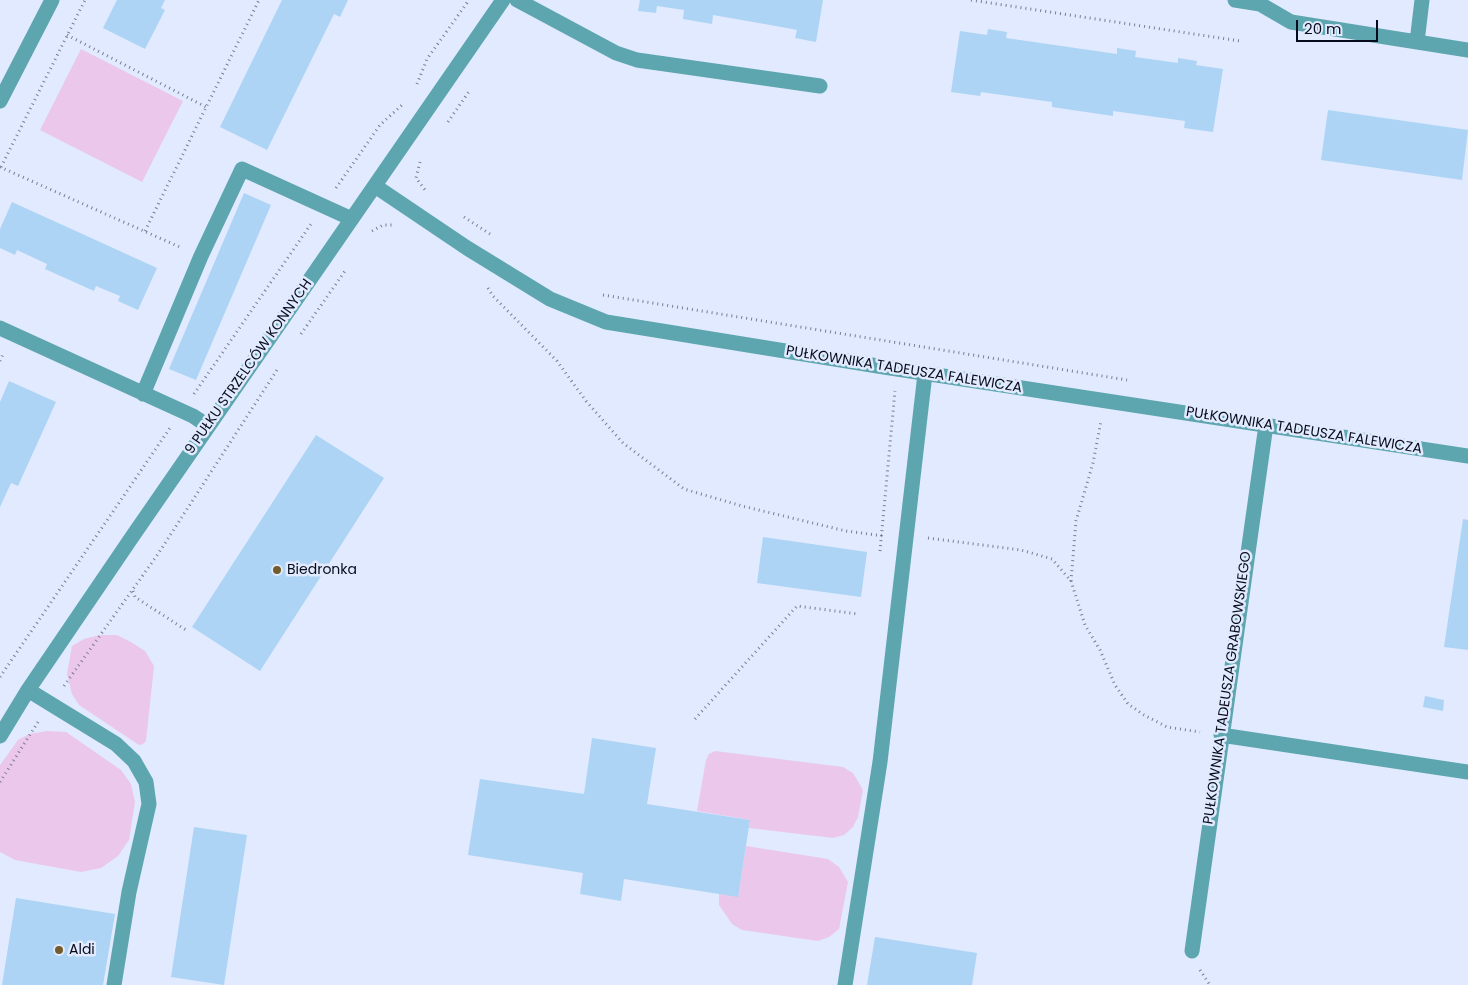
<!DOCTYPE html>
<meta charset="utf-8">
<style>
body{margin:0}
#map{position:relative;width:1468px;height:985px;overflow:hidden;background:#e1eafe;font-family:Poppins,sans-serif}
canvas{display:block}
.scale{position:absolute;left:1296px;top:20px;width:82px;height:22px;box-sizing:border-box;border:2px solid #060c1b;border-top:0;padding-left:6px;font-size:15px;line-height:18px;white-space:nowrap;color:#060c1b;-webkit-text-stroke:4px #e1eafe;paint-order:stroke}
</style>
<div id="map">
<canvas width="1468" height="985"></canvas>
<div class="scale">20 m</div>
</div>
<script>
const ctx = document.querySelector('canvas').getContext('2d');
ctx.lineJoin = 'round';
function paint(path, color) { ctx.fillStyle = color; ctx.fill(path, 'evenodd'); }
const toPath = rows => new Path2D(rows.map(r => 'M' + r).join(''));
function strokePath(path, color, width, dash) { ctx.strokeStyle = color; ctx.lineWidth = width; ctx.lineCap = dash ? 'butt' : 'round'; ctx.setLineDash(dash || []); ctx.stroke(path); }
function drawText(font, color, halo, rows, align = 'center') {
  ctx.font = font + ' Poppins,sans-serif'; ctx.lineWidth = 5; ctx.setLineDash([]); ctx.textBaseline = 'middle'; ctx.strokeStyle = halo; ctx.fillStyle = color; for (const [text, x, y, turn = 0] of rows) {
    ctx.save(); ctx.translate(x, y); ctx.rotate((+turn || 0) * Math.PI / 180); ctx.textAlign = isNaN(turn) ? turn : align; if (halo) ctx.strokeText(text, 0, 0); ctx.fillText(text, 0, 0); ctx.restore();
  }
}
paint(toPath([
 [81,49,183,101,142,182,40,130],
 [100,635,117,635,131,642,145,651,154,666,146,741,143,744,139,745,79,705,72,694,67,674,72,646,84,639],
 [47,731,66,732,121,770,131,784,135,802,129,840,118,856,101,868,81,872,15,860,0,852,0,765,18,740,29,734],
 [715,751,843,767,853,773,863,790,858,817,853,827,844,835,833,838,749,828,750,820,697,811,706,760,709,754],
 [746,846,828,859,839,867,848,882,839,929,829,937,818,941,742,930,732,924,719,905,719,894,738,896]
]), '#ebc7ec');
paint(toPath([
 [117,0,165,0,161,8,165,10,145,49,103,28],
 [282,0,348,0,340,17,334,14,267,150,220,127],
 [640,0,823,0,816,42,795,38,797,30,787,28,713,15,712,24,683,19,684,10,657,6,656,13,638,11],
 [988,29,1007,32,1006,38,1117,54,1117,48,1136,51,1135,57,1178,63,1178,58,1197,61,1196,65,1223,69,1213,132,1184,128,1185,121,1113,111,1113,116,1052,107,1052,102,981,92,980,96,951,92,960,31,987,35],
 [1328,110,1468,130,1462,180,1321,160],
 [244,193,271,205,196,380,169,369],
 [12,202,157,268,138,310,118,301,120,296,96,286,94,291,45,269,47,264,17,250,15,255,0,248,0,229],
 [9,381,56,402,18,486,11,483,0,507,0,402],
 [316,435,384,478,260,671,192,627],
 [1463,519,1468,520,1468,650,1444,647],
 [763,537,867,552,861,597,757,583],
 [1425,696,1444,700,1443,711,1423,707],
 [592,738,656,748,647,804,750,820,738,897,624,879,621,901,580,894,583,873,468,855,480,779,584,794],
 [194,827,247,835,224,985,171,977],
 [16,898,115,914,103,985,2,985],
 [875,937,977,953,972,985,867,985]
]), '#add4f5');
strokePath(toPath([
 [971,0,1240,41],
 [67,35,206,107],
 [417,84,427,59,469,0],
 [448,122,470,90],
 [420,162,416,178,426,191],
 [0,167,182,248],
 [1,167,85,0],
 [336,188,380,125,402,105],
 [464,217,490,234],
 [145,231,259,0],
 [372,231,383,225,392,225],
 [488,288,493,296,557,361,586,401,623,443,684,489,742,506,846,531,884,536],
 [603,295,1127,380],
 [301,334,345,271],
 [0,361,4,352],
 [194,394,311,224],
 [928,538,1021,550,1052,559,1071,581,1085,625,1100,650,1115,685,1128,704,1144,715,1167,727,1200,732],
 [880,551,895,391],
 [1071,581,1076,521,1093,463,1101,421],
 [133,591,135,597,186,630],
 [0,677,170,428],
 [64,686,158,554,277,370],
 [695,719,797,606,858,614],
 [0,782,38,722],
 [1200,970,1210,985]
]), '#787f91', 3, [1, 4]);
strokePath(toPath([
 [517,0,616,53,637,60,820,86],
 [1235,0,1260,4,1291,22,1468,50],
 [1417,42,1422,0],
 [0,101,52,0],
 [375,186,467,248,550,299,606,322,884,367,1468,456],
 [0,328,193,416,208,426],
 [143,394,201,256,242,169,352,219],
 [28,690,116,744,134,761,146,782,149,804,129,892,114,985],
 [1221,735,1468,772],
 [0,736,28,690,132,537,503,0],
 [1192,951,1266,425],
 [845,985,880,762,925,374]
]), '#5da6af', 15);
for (const [x, y, r, color] of [
 [277,570,5,"#725c2c"],
 [59,950,5,"#725c2c"]
]) { const dot = new Path2D(); dot.arc(x, y, r, 0, 2 * Math.PI); ctx.fillStyle = color; ctx.fill(dot); strokePath(dot, '#e1eafe', 2); }
drawText('14px', '#060c1b', '#e1eafe', [
 ["9 PUŁKU STRZELCÓW KONNYCH",249,367,-55],
 ["PUŁKOWNIKA TADEUSZA FALEWICZA",904,370,9],
 ["PUŁKOWNIKA TADEUSZA FALEWICZA",1304,431,9],
 ["PUŁKOWNIKA TADEUSZA GRABOWSKIEGO",1228,688,-82]
]);
drawText('14px', '#060c1b', '#e1eafe', [
 ["Biedronka",287,570],
 ["Aldi",69,950]
], 'left');
</script>
